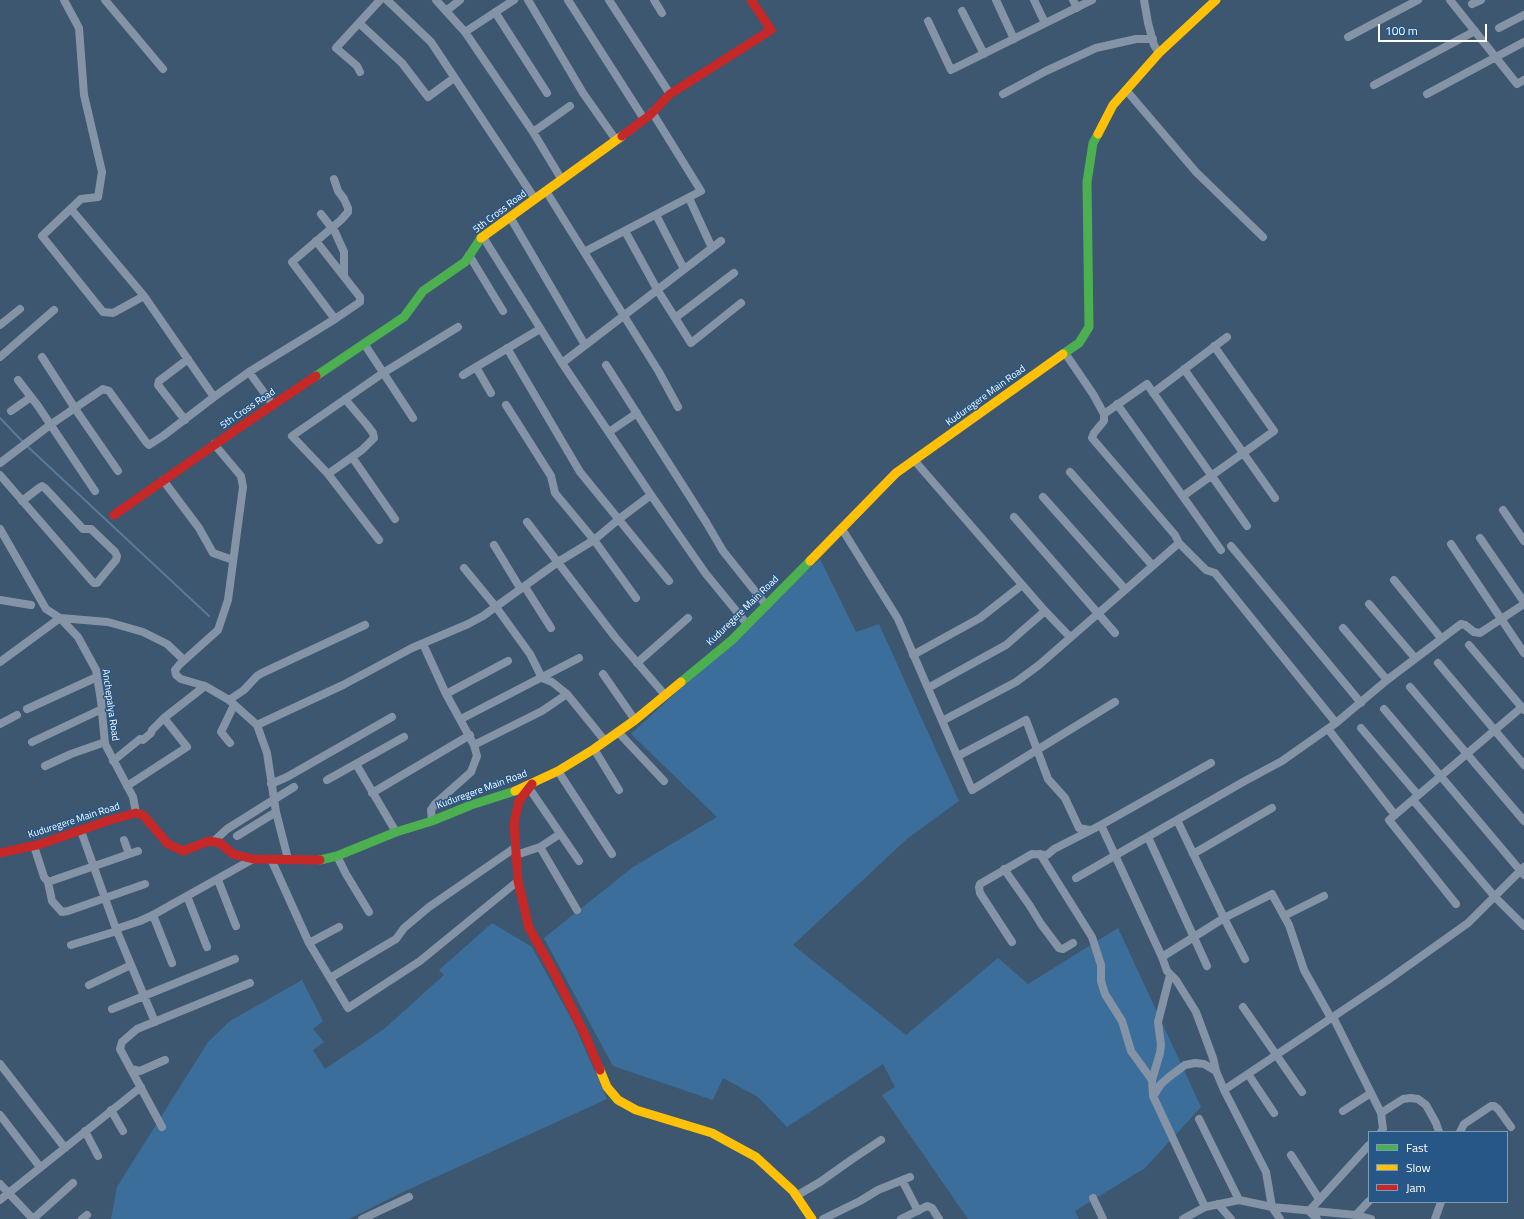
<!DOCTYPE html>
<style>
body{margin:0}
#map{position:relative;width:1524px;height:1219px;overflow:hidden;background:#3d5770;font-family:"Titillium Web",sans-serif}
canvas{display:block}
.legend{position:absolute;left:1368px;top:1131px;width:140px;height:72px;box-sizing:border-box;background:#275786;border:1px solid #7d9ab6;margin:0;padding:5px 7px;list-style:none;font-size:12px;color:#fff}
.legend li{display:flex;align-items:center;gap:8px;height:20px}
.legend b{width:20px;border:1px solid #7d9ab6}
.scale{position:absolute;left:1378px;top:24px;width:109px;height:18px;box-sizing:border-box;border:2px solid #fff;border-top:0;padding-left:5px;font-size:12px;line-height:14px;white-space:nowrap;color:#fff;-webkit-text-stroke:3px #275786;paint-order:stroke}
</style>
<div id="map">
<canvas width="1524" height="1219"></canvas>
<ul class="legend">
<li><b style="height:5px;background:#4caf50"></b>Fast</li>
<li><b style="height:5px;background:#ffc107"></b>Slow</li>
<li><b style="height:5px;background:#c62828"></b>Jam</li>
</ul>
<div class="scale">100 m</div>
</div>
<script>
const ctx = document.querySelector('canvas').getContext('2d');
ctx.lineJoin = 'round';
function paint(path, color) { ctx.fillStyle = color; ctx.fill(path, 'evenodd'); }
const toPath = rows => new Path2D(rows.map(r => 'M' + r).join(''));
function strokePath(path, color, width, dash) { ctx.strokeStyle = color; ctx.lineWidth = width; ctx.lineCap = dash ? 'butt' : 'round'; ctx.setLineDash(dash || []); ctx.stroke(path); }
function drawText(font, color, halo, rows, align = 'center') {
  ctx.font = font + ' "Titillium Web",sans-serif'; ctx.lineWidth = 3; ctx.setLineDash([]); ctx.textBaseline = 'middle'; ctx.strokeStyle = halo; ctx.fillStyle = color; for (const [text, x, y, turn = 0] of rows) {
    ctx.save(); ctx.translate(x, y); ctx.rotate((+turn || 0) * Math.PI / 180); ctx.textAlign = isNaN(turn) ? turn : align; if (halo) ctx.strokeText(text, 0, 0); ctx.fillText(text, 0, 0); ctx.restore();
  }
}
paint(toPath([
 [820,559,856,632,879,624,959,801,908,838,793,945,906,1035,998,958,1028,984,1118,928,1201,1107,1145,1168,1075,1211,1079,1219,968,1219,882,1095,895,1087,883,1064,787,1127,758,1097,723,1078,713,1100,613,1066,544,938,633,867,717,817,631,734],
 [492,923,532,947,574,1024,607,1099,401,1193,349,1219,111,1219,117,1187,208,1042,230,1021,302,980,323,1021,313,1029,324,1042,313,1050,325,1069,384,1029,444,975,439,970]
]), '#3c6e9b');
strokePath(toPath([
 [0,418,24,443],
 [27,446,209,616]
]), '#597a99', 2);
strokePath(toPath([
 [64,0,79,28,84,95,102,172,98,197,81,199,42,236,103,312,113,313,144,296,214,397],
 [105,0,163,69],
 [387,0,431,42,535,199],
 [436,0,465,32,514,0],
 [528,0,583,93,616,140],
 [568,0,644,119],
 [609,0,670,94],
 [654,0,662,13],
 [996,0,1014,39],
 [1034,0,1045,23],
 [1073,0,1077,8],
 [1144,0,1148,23,1154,45,1159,53],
 [1450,0,1517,84,1524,80],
 [1472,4,1481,0],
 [446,11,460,0],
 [962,11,984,54],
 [495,12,547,93],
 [928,21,951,70,1092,0],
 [359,23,402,63,428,97,454,78],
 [1499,28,1524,15],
 [465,32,533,132,562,180],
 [1348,37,1418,0],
 [360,72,357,66,336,48,380,0],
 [1374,85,1475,31],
 [1126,90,1196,172,1263,237],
 [1003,94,1046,71,1096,48,1136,39,1153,39],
 [1427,94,1524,42],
 [533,132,570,106],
 [546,191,659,372,678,407],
 [689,198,712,248],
 [71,209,144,296],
 [321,214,335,232,344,252,344,275],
 [656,215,684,269],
 [510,217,585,345],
 [625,231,658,291,691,343,741,303],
 [483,237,562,363,651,495,706,574,747,624],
 [316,241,360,297,360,302,335,319],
 [584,252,701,191,652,112],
 [469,255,503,311],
 [675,318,734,273],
 [0,325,20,309],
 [365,345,413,418],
 [507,348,580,472,669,581],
 [1065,353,1093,394,1104,414,1104,421,1094,433,1092,438,1175,535,1179,543,1206,570,1215,573,1336,723],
 [0,357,54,310],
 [42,357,78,413,118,471],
 [562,363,721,241],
 [606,365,706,522,723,551,766,605],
 [1184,369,1275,498],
 [249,372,273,405],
 [463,375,476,367],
 [18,380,38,406,95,491],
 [491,393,476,367,540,329],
 [1153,393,1227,337],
 [1117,404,1221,550],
 [506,405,551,476,555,493,594,540,636,598],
 [11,411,31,397],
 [1104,414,1147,384,1247,526],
 [185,420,158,385,159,381,188,359],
 [609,432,637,413],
 [214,444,241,476,243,487,228,600,218,630,180,664,175,670,176,675,181,679,205,686,229,700,257,725,267,753,276,812,288,859],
 [352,457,395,519],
 [914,460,1045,611,1070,637],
 [0,463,50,425,103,389,109,391,146,442,149,445,163,436,214,397,249,372,335,319,292,262,341,220,348,212,348,208,344,199,338,191,334,179],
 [1070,472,1152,565],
 [328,474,362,450,374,438,373,433,367,425,345,399],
 [0,475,91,580,94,583,97,583,116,560,117,556,115,552,91,529,83,529,45,488,42,486,39,488,22,501],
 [163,480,199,528,213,553,233,560],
 [1183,496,1274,431,1214,346],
 [1043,497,1125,589],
 [1503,510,1524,541],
 [1014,517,1115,633],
 [527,522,615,637,665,695],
 [0,529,46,609,60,618,78,637,96,670,101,701,105,744,133,797,136,813],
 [842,529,898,619,972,790,1115,702],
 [1480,538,1524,602],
 [379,540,328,474,292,436,383,373,458,327],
 [1451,544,1524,653],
 [494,545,520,588],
 [1231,546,1361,703],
 [464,568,496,607,530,654,542,678,552,682,567,694,605,741],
 [1394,580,1441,638],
 [525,587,551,628],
 [0,600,31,605],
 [1369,604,1415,658],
 [1343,628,1387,680],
 [423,644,446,694,474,745,477,756,471,772,435,804,431,810,432,821],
 [1469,645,1524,710],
 [913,655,980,618,1022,585],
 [0,662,60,618,108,622,143,632,167,644,184,660],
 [637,663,688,618],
 [1438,663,1524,765],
 [603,674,635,720],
 [1410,687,1524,821],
 [928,688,1006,645,1045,611],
 [446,694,508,661],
 [229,700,244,690,257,676,262,673,365,625],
 [27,709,97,677],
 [1384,709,1524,875],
 [461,719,579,658],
 [942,721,1016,682,1039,665,1179,543],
 [0,724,17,715],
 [257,725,343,685,412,648,468,624,483,616,558,562,594,540,619,519,651,495],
 [1361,728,1418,795],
 [1328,729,1395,815],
 [618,732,664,781],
 [32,742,102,709],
 [230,743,221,732,222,730,234,705],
 [474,745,542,711,567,694],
 [594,749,619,790],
 [958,756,1026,720,1048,779,1065,798,1079,828,1090,830],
 [113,761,140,739,143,740,151,733,152,730,164,718],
 [356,764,396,832],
 [45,766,71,754,105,742],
 [558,771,612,854],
 [327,780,404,737],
 [271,784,287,777,392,717],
 [127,786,187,747,164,718,205,686],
 [529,788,579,861],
 [372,793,470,735],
 [1413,800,1495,897,1524,926],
 [1177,820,1224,918,1245,959],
 [1101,825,1162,957,1167,971,1176,980,1196,1012,1213,1058,1216,1071,1224,1090,1266,1172,1272,1207,1280,1219],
 [81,831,116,929,155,1022],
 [237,836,276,812],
 [1148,837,1207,966],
 [124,840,129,854],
 [213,842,227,829,294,787],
 [34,846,44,877,48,882,52,901,62,912,68,911,145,884],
 [540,847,577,910],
 [1040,854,1092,937,1101,965,1101,981,1105,994,1122,1021,1131,1051,1152,1080,1153,1096,1205,1207],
 [1193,854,1272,808],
 [516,855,540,847,560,834],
 [337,856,346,874,369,912],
 [271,859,309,943,348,1008,420,961,518,881],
 [1004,869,1030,906,1041,924,1059,948,1063,949,1073,943],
 [1076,878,1243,782,1282,761,1336,723,1387,680,1461,624,1465,625,1474,632,1480,633,1524,604],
 [218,880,236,926],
 [48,882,138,851],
 [187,896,207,947],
 [1456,904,1389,820,1522,707],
 [153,915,172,963],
 [1284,916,1289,925,1304,970,1331,1018],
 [116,929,140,921,153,915,253,859],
 [1012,942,980,893,979,887,980,884,1032,854,1047,855,1054,849,1101,825,1211,763],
 [309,943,339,927],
 [71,945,117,931],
 [1162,957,1224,918,1272,894,1284,916,1324,896],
 [330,978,396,939,404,928,429,907,516,847],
 [89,985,131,965],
 [1243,1007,1302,1092],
 [112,1009,235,959],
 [1333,1017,1381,1113,1383,1129,1381,1132],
 [0,1064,65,1148],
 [131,1069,140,1071,165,1060],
 [1248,1074,1274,1113],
 [1152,1080,1160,1053,1161,1045,1158,1022,1170,975],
 [1224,1090,1388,980,1468,923,1524,867],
 [1154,1095,1161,1084,1169,1077,1185,1065,1195,1063,1204,1064,1216,1071],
 [111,1110,123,1131],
 [1343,1111,1371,1093],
 [1381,1113,1403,1099,1411,1098,1418,1099,1426,1105,1436,1123,1439,1132],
 [0,1115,40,1167],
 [1199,1119,1239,1200],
 [162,1127,120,1049,122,1042,137,1029,250,983],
 [85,1131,98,1156],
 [1460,1132,1464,1124,1491,1106,1494,1106,1498,1109,1511,1127],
 [1291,1155,1319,1199],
 [902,1180,918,1211],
 [0,1184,33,1219],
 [796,1196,820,1182,851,1160,881,1140],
 [1093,1198,1103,1219],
 [0,1200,141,1087],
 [1218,1204,1231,1219],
 [1356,1215,1369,1201],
 [33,1219,73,1183],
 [82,1219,87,1215],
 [362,1219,409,1197],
 [823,1219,860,1201,878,1190,910,1177],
 [901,1219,927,1206,932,1208,939,1219],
 [1183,1219,1205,1207,1239,1200,1272,1207,1356,1215,1371,1219],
 [1317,1219,1309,1211,1369,1145],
 [1435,1219,1441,1202]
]), '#8494a6', 8);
strokePath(toPath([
 [1063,354,1079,343,1089,327,1087,182,1093,143,1098,134],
 [316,376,404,317,423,291,465,262,481,238],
 [681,682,732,640,810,561],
 [320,860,337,856,396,832,432,821,471,805,515,791]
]), '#4caf50', 9);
strokePath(toPath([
 [1098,134,1113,105,1159,53,1216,0],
 [481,238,622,136],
 [810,561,896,473,1063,354],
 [515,791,558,771,594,749,635,720,681,682],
 [600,1070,607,1087,618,1100,636,1110,712,1133,756,1157,793,1191,812,1219]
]), '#ffc107', 9);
strokePath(toPath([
 [622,136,650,115,670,94,771,30,751,0],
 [114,515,240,427,316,376],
 [532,784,519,801,514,823,518,881,529,928,555,974,586,1037,600,1070],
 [0,853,41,844,110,820,136,813,143,815,168,844,183,851,209,841,220,843,233,854,253,859,320,860]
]), '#c62828', 9);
drawText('10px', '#fff', '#275786', [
 ["5th Cross Road",500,212,-37],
 ["Kuduregere Main Road",986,396,-36],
 ["5th Cross Road",248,409,-34],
 ["Kuduregere Main Road",743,611,-44],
 ["Anchepalya Road",110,705,82],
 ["Kuduregere Main Road",482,790,-20],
 ["Kuduregere Main Road",74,821,-18]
]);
</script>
